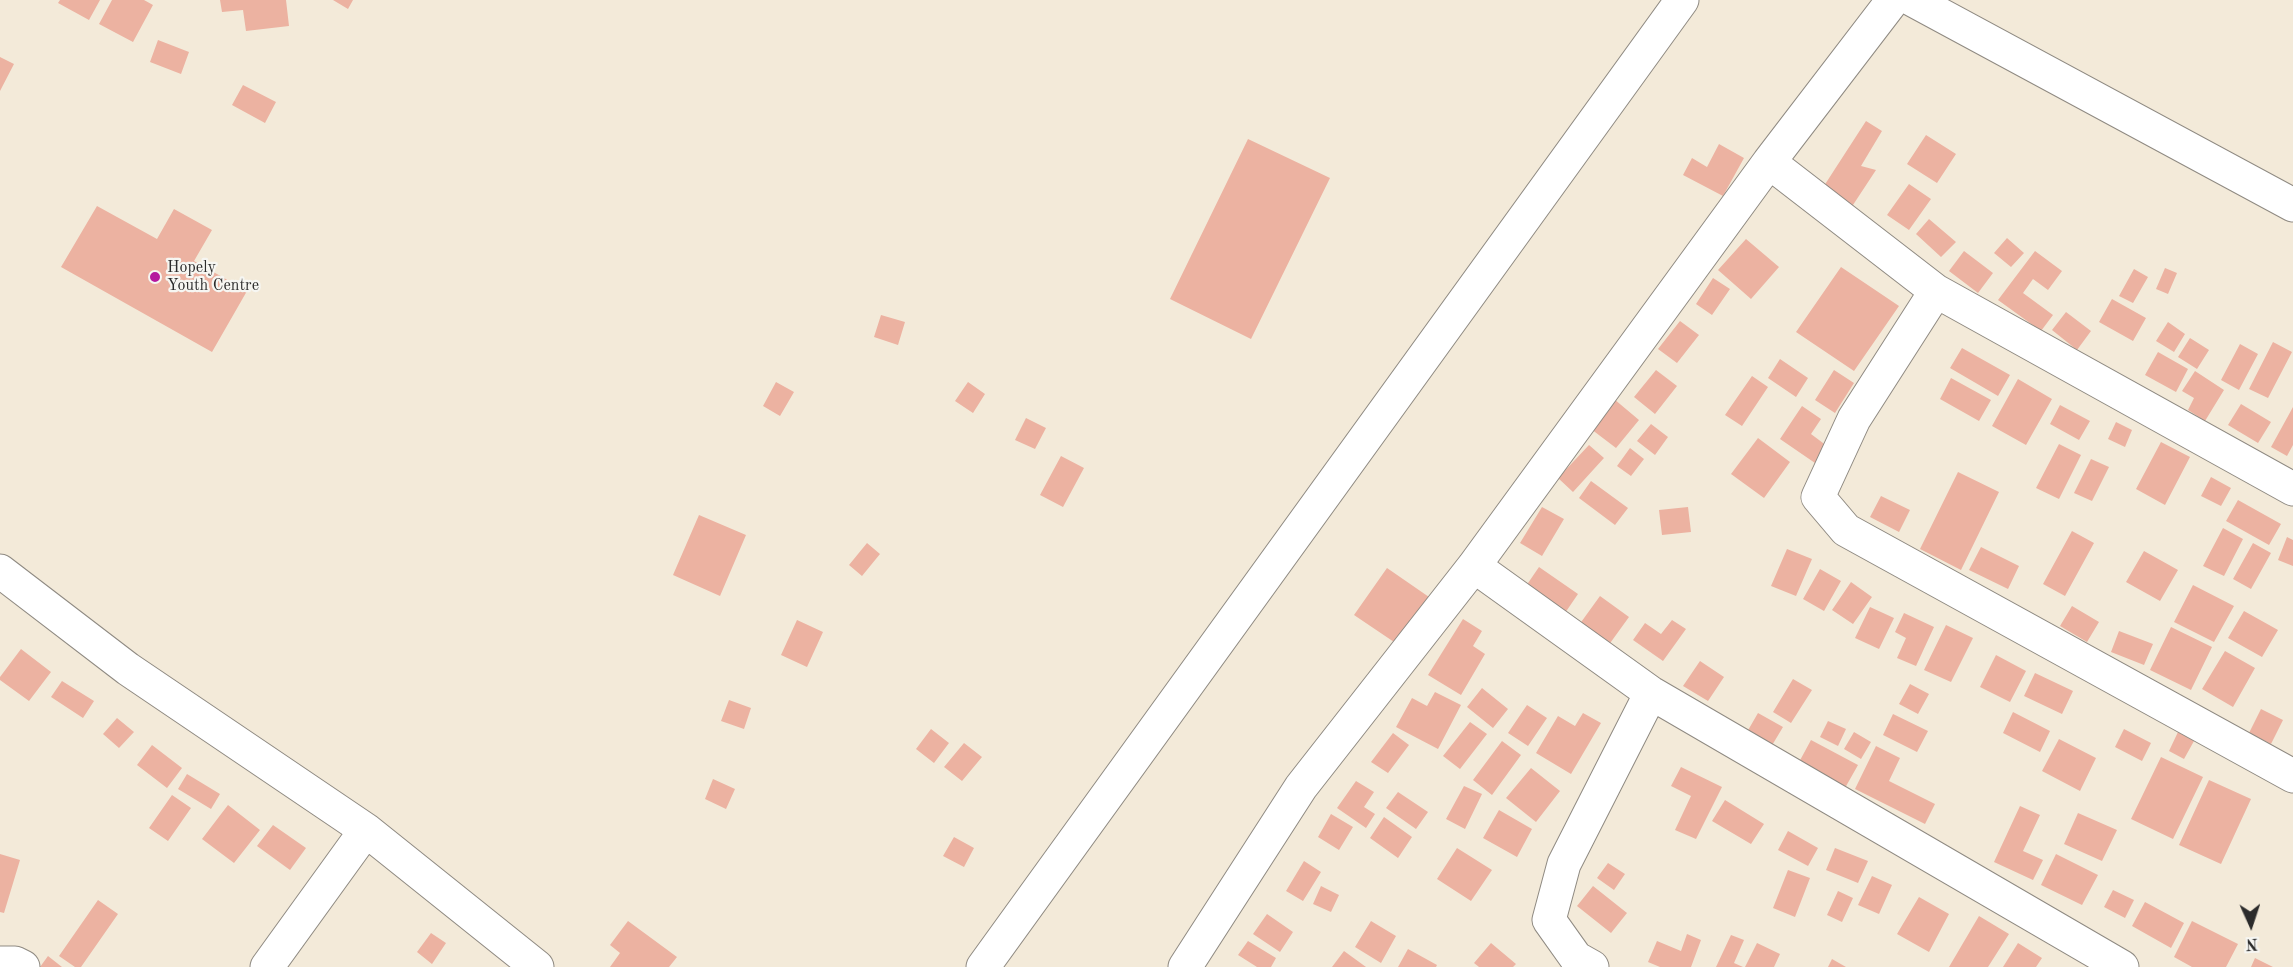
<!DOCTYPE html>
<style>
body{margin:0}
#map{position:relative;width:2293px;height:967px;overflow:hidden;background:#f3ead9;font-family:"Old Standard TT",serif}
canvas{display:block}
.north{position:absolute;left:2221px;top:895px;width:60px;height:60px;-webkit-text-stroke:4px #f6f6f2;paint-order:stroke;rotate:177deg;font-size:16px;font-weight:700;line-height:24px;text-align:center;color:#2b2b2b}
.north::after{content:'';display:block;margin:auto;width:21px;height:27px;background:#2b2b2b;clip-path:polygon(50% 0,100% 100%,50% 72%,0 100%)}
</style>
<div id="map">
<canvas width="2293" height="967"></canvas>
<div class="north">N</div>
</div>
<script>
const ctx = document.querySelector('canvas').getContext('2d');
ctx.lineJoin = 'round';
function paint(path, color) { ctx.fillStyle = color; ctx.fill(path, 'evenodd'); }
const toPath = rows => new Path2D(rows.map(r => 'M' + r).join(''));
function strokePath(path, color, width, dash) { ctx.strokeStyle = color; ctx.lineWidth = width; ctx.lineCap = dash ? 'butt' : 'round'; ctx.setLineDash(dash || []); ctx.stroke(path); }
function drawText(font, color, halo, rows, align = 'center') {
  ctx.font = font + ' "Old Standard TT",serif'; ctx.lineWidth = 4.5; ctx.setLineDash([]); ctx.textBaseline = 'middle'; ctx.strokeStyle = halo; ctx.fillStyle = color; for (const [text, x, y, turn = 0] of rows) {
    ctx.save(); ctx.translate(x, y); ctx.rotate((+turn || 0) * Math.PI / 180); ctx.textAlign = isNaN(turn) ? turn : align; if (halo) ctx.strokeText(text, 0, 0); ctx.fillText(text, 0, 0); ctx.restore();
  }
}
paint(toPath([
 [60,0,100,0,89,20,58,3],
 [112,0,144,0,153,5,133,42,99,24],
 [220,0,286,0,289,26,246,31,243,10,222,12],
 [333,0,353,0,348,9],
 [158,40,189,52,181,74,150,62],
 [0,57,14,64,0,91],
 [243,85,276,102,265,123,232,105],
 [1866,121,1882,131,1861,166,1876,170,1851,208,1822,189],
 [1926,135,1956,154,1937,183,1907,164],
 [1248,139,1330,178,1251,339,1170,299],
 [1719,144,1744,158,1723,196,1683,175,1692,158,1707,167],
 [1909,184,1931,199,1909,230,1887,215],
 [97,206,157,239,174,209,212,230,194,261,247,291,212,352,61,267],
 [1929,219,1956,242,1941,257,1916,234],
 [2007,238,2024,253,2011,267,1994,253],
 [1746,239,1779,267,1751,299,1718,270],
 [1964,251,1993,273,1978,293,1949,271],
 [2035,251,2062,271,2048,290,2033,279,2023,293,2053,315,2041,331,1998,300],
 [1841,267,1899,306,1854,371,1796,332],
 [2165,268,2177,273,2168,294,2156,289],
 [2134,269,2148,277,2133,303,2119,296],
 [1713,278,1730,289,1712,315,1696,304],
 [2112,299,2146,318,2133,341,2099,322],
 [2066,312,2091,331,2077,350,2052,330],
 [881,315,905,322,898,345,874,337],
 [1680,321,1699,335,1677,363,1658,349],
 [2168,322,2185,334,2174,352,2156,341],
 [2190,338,2209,350,2197,369,2178,357],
 [2273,342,2292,352,2268,398,2249,389],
 [2240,344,2258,354,2239,390,2221,380],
 [1962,348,2010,375,1998,396,1950,368],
 [2158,352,2188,369,2176,392,2145,375],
 [1780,359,1808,378,1796,397,1768,378],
 [1656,370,1677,386,1655,414,1634,397],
 [1834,370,1854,383,1835,413,1815,400],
 [2195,371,2224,390,2205,421,2188,410,2194,398,2182,391],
 [1752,376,1768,387,1742,426,1725,415],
 [1951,378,1991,400,1979,421,1940,399],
 [2018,379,2052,399,2026,445,1992,426],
 [776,382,794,392,780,416,763,406],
 [968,382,985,394,973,413,955,401],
 [1614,399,1639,420,1616,448,1591,429],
 [2241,404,2271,422,2258,443,2228,425],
 [2060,405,2090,421,2079,440,2050,424],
 [1802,406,1821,419,1811,434,1827,446,1815,463,1780,439],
 [2293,407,2293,445,2287,456,2271,447],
 [1026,418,1046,428,1035,449,1015,440],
 [2116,422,2132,430,2125,447,2108,439],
 [1651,424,1668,437,1655,455,1637,441],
 [1758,438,1790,462,1764,498,1731,474],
 [2161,442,2190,457,2165,505,2136,489],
 [2059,444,2081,455,2059,499,2036,488],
 [1589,445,1604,458,1573,492,1558,478],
 [1630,448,1644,459,1631,476,1617,466],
 [1061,456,1084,468,1063,507,1040,495],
 [2091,459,2109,467,2092,501,2074,493],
 [1958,472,1999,492,1961,570,1920,549],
 [2211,477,2231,488,2221,506,2201,496],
 [1591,481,1628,508,1615,525,1579,498],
 [1881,496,1910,510,1899,532,1870,517],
 [2238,500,2281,524,2269,545,2226,521],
 [1542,507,1564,519,1542,556,1520,543],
 [1688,507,1691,532,1662,535,1659,510],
 [699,515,746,535,720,596,673,575],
 [2223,528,2243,539,2224,576,2203,566],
 [2072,531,2094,543,2065,596,2043,584],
 [2287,537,2293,540,2293,566,2278,560],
 [867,543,880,554,862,576,849,565],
 [2253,543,2271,553,2251,589,2233,579],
 [1981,547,2019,566,2008,589,1969,570],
 [1787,549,1812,559,1796,596,1771,586],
 [2144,551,2178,570,2160,601,2126,582],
 [1539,567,1578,594,1565,613,1526,586],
 [1387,568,1429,597,1397,644,1354,615],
 [1820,569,1841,581,1824,611,1803,599],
 [1851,582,1872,597,1853,624,1832,610],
 [2193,585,2234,606,2214,642,2174,622],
 [1600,596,1629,617,1608,646,1579,625],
 [2072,606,2099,622,2087,642,2060,626],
 [1870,607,1894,618,1879,649,1855,638],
 [2244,611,2278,630,2262,657,2228,638],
 [1904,613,1934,627,1916,666,1897,658,1906,638,1895,632],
 [1463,619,1482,631,1473,646,1485,654,1461,695,1428,675],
 [797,620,823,632,807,667,781,655],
 [1672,620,1686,629,1663,661,1633,640,1645,623,1661,634],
 [1946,625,1973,638,1951,682,1924,670],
 [2171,627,2212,647,2191,690,2150,670],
 [2119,631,2153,644,2144,665,2111,652],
 [21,649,51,672,29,701,0,680,0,677],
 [2225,651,2255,668,2233,707,2202,689],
 [1996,655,2026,671,2010,702,1980,687],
 [1700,661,1724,677,1708,701,1683,686],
 [2035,673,2073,691,2062,714,2024,696],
 [1793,679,1812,690,1791,723,1773,712],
 [62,681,94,701,83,718,51,697],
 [1910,684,1929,694,1918,714,1899,704],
 [1482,688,1508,709,1493,728,1467,707],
 [1435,692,1461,705,1438,749,1396,727,1412,698,1427,706],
 [729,700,751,708,744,729,721,721],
 [1527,705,1547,718,1528,746,1508,733],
 [2261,709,2283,720,2271,744,2249,733],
 [2013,712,2050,731,2040,752,2003,733],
 [1583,713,1601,723,1571,774,1536,753,1558,716,1575,726],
 [1758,713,1783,727,1771,747,1747,732],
 [1893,714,1928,731,1917,752,1883,735],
 [117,718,134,732,119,748,103,734],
 [1828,721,1846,729,1838,746,1820,737],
 [1470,722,1487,734,1460,769,1443,756],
 [931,729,949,743,934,763,916,749],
 [2124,729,2151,743,2142,761,2115,747],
 [1854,732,1871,742,1861,759,1844,749],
 [2178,732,2194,741,2184,759,2169,751],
 [1393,733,1409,745,1388,773,1371,762],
 [2059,739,2096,758,2080,791,2042,771],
 [1811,740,1858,765,1845,788,1798,764],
 [1502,741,1521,755,1492,795,1473,780],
 [964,743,982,757,962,781,944,767],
 [152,745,182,768,167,788,137,765],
 [1876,746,1900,758,1889,781,1935,804,1925,824,1855,789],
 [2161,757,2203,777,2173,839,2131,819],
 [1681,767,1722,787,1696,839,1675,830,1691,796,1671,786],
 [1531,768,1560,791,1536,822,1506,798],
 [187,774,220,794,211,809,178,789],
 [713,779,735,789,726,809,705,799],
 [2209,780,2251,799,2221,864,2179,845],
 [1356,781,1374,792,1364,807,1375,814,1366,828,1337,808],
 [1464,786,1482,794,1465,829,1446,819],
 [1398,792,1428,812,1416,829,1386,808],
 [172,795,191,808,168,841,149,828],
 [1725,800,1764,824,1751,844,1712,821],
 [228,805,260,830,234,863,202,839],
 [2020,806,2040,815,2023,851,2043,860,2033,880,1994,862],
 [1499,810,1532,829,1517,857,1483,838],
 [2078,813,2117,830,2102,861,2064,844],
 [1331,814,1353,827,1339,850,1318,837],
 [1384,817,1412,837,1398,858,1370,838],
 [273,825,306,848,290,870,257,846],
 [1788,831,1818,848,1808,866,1778,850],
 [954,837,974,848,964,867,943,856],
 [1457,848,1492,870,1471,901,1437,879],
 [1835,848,1868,861,1858,883,1826,870],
 [0,854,20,860,4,913,0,912],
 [2056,854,2098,875,2082,905,2041,885],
 [1304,861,1321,872,1303,901,1286,891],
 [1608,863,1625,874,1614,890,1597,878],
 [1788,870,1810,878,1795,917,1773,908],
 [1872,876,1892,885,1879,914,1858,905],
 [1321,886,1339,895,1331,912,1313,904],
 [1593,886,1627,913,1611,933,1577,906],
 [2113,890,2134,900,2125,918,2104,907],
 [1838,891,1853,898,1842,922,1827,915],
 [1919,897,1949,914,1929,952,1897,934],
 [98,900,118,914,81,967,75,967,59,956],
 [2145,902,2184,923,2171,948,2132,926],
 [1267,914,1293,932,1280,952,1253,934],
 [1979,916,2009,934,1988,967,1949,967],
 [628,921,677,957,669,967,610,967,620,953,610,945],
 [1371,921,1396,936,1381,963,1355,947],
 [2192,921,2238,944,2226,967,2192,967,2174,957],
 [431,933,446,943,432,964,417,952],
 [1687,934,1701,940,1691,967,1660,967,1648,962,1657,941,1681,951],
 [1731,935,1744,940,1734,963,1743,967,1716,967],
 [1248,941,1276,958,1271,967,1257,967,1238,955],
 [1491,943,1516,964,1513,967,1479,967,1474,963],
 [1757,943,1780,954,1774,967,1745,967],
 [2018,943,2042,958,2036,967,2003,967],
 [1408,949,1437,965,1436,967,1398,967],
 [1344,951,1366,967,1332,967],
 [48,956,62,967,40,967],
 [2255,958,2273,967,2251,967],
 [1832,959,1846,967,1828,967]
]), '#ecb2a1');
const minor = toPath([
 [1913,0,2293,205],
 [1769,162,1936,291,2293,489],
 [1936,291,1854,419,1818,497,1846,530,2293,776],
 [1474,566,1651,693,2122,967],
 [0,571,128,669,366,830],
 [0,963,15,963,23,967],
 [267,967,366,830,537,967],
 [1185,967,1301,787,1474,566,1769,162,1893,0],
 [1592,967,1576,958,1549,920,1564,864,1651,693]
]);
const major = toPath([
 [983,967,1682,0]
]);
strokePath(minor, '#8f8a82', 35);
strokePath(major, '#8f8a82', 35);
strokePath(minor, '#fff', 33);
strokePath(major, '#fff', 33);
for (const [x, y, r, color] of [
 [155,277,6,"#b5179e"]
]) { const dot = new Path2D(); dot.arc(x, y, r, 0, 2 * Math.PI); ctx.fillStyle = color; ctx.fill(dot); strokePath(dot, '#f6f6f2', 2); }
drawText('16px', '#2b2b2b', '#f6f6f2', [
 ["Hopely",167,268],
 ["Youth Centre",167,286]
], 'left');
</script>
